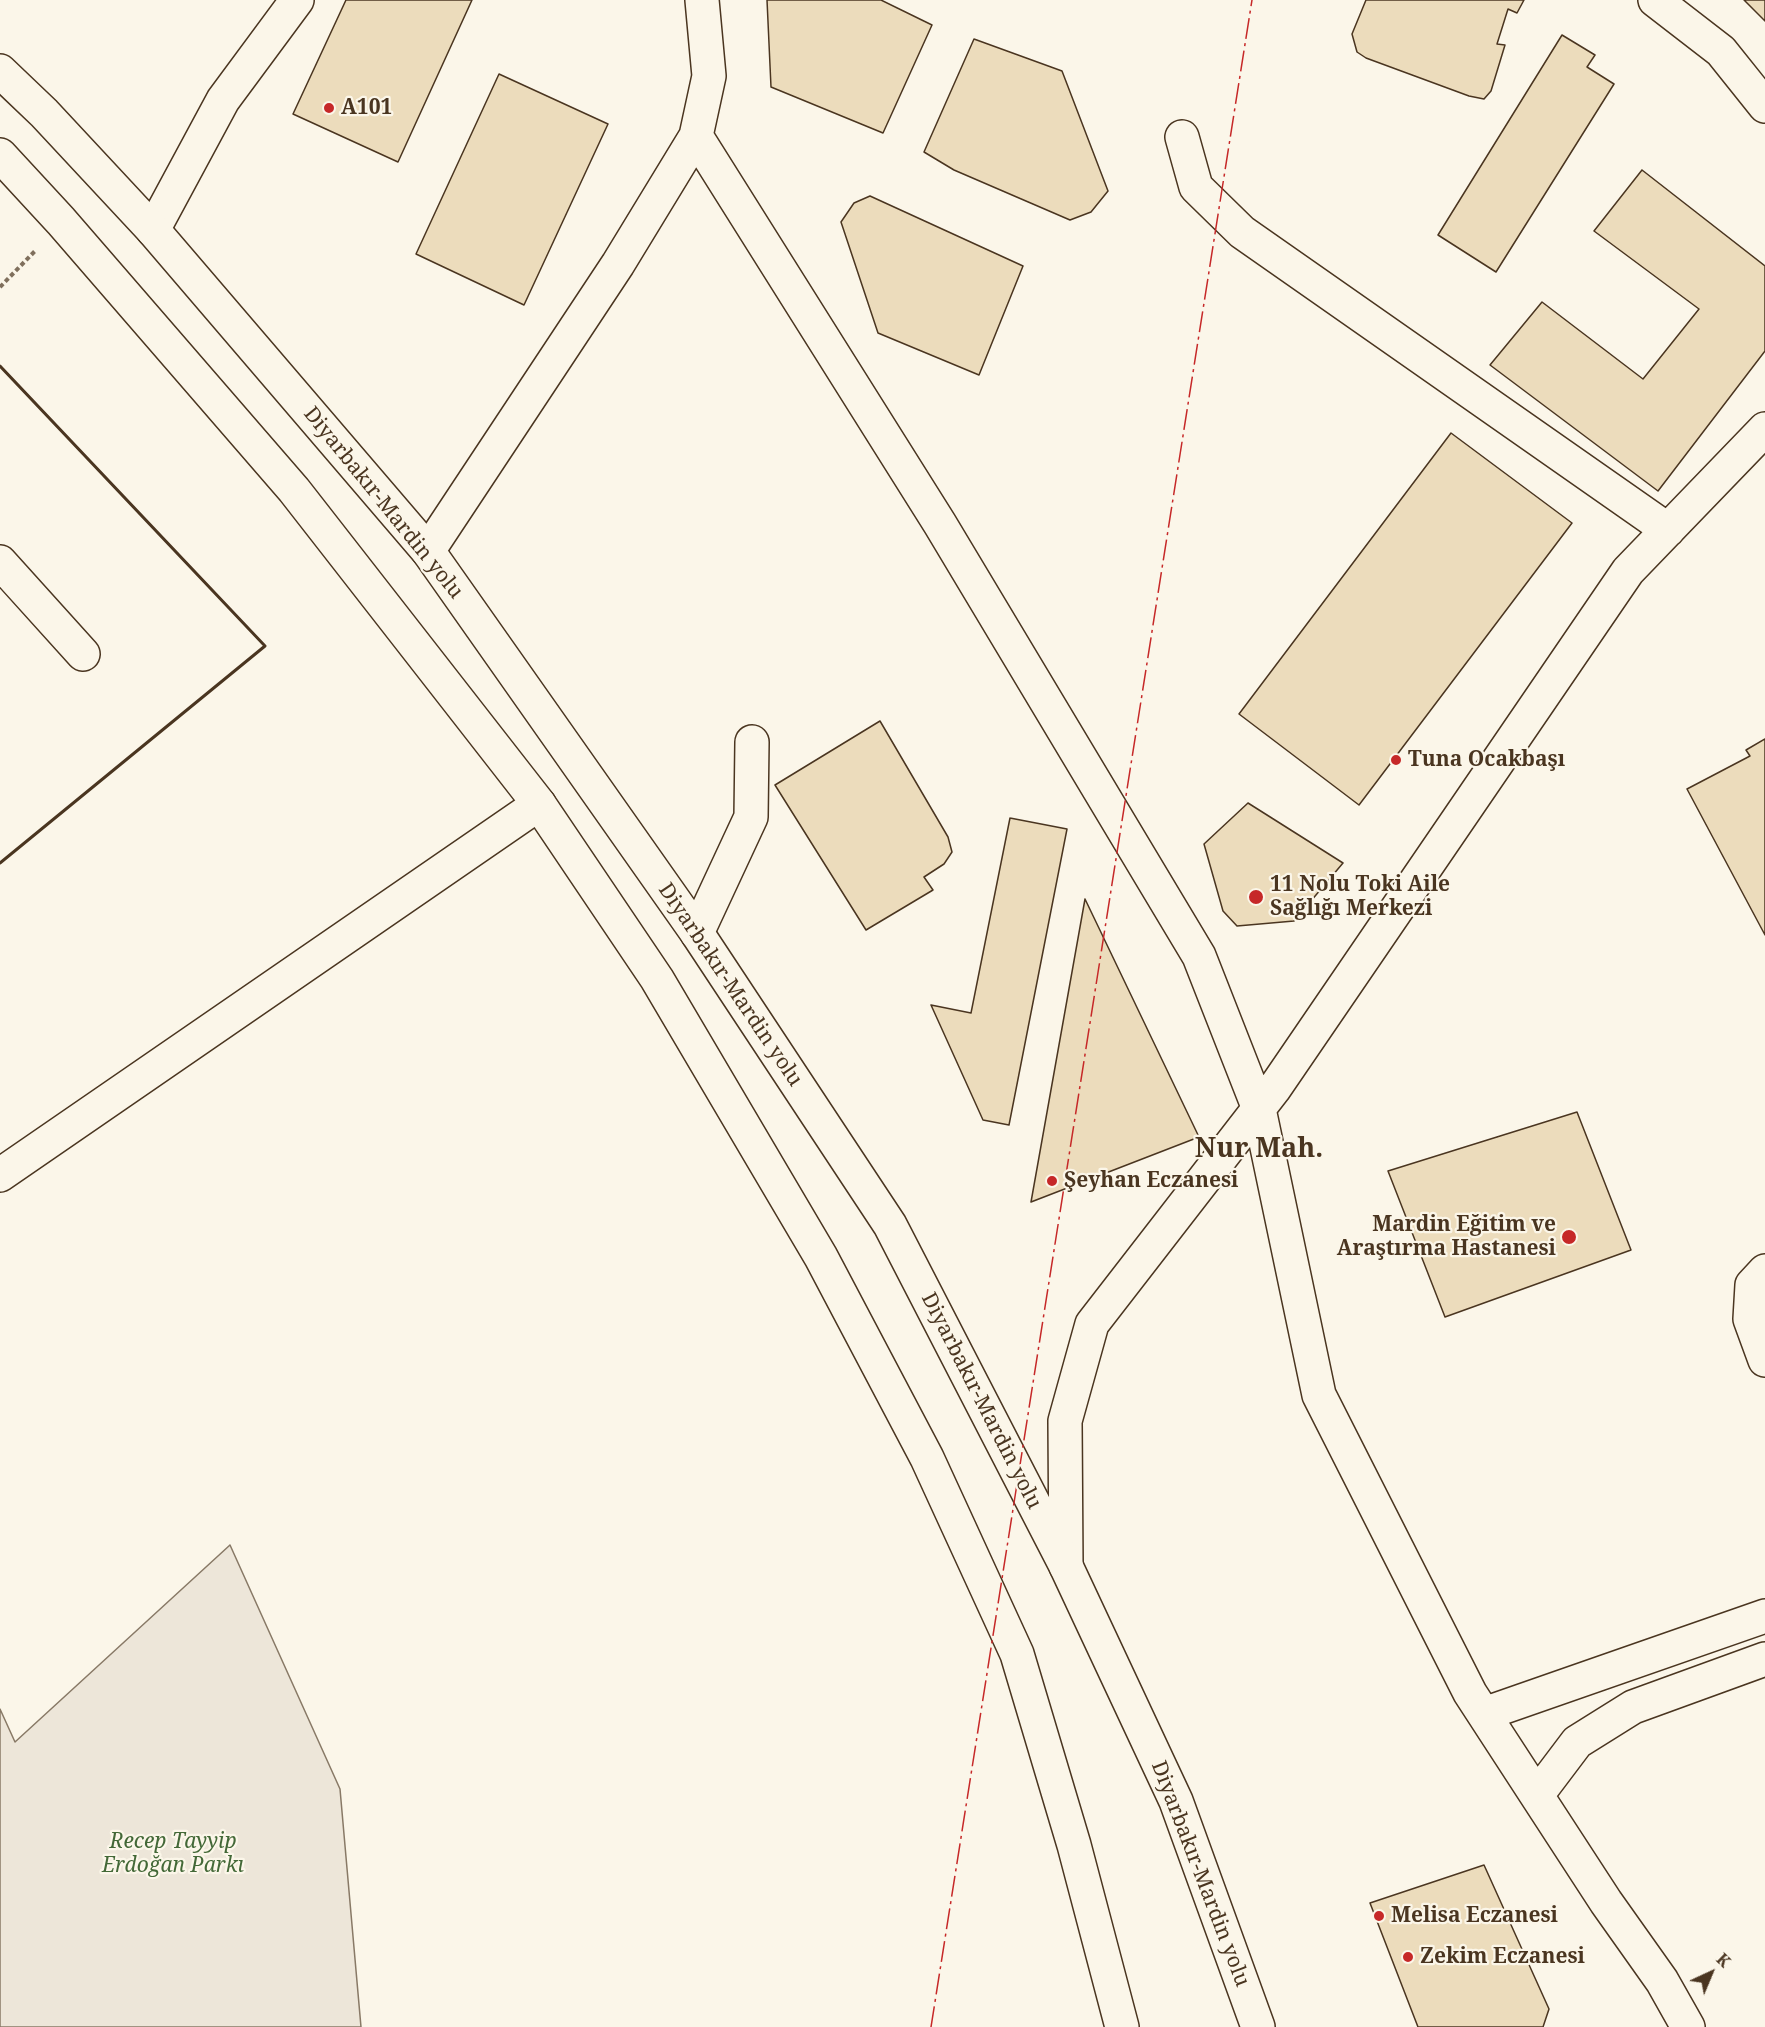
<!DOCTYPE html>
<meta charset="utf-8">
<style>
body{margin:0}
#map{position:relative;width:1765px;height:2027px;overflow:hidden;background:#fbf6e9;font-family:"Noto Serif",serif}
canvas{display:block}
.north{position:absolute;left:1681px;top:1943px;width:60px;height:60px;-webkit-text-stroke:4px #fbf6e9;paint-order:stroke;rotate:44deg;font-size:16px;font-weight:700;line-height:24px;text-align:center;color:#4a3520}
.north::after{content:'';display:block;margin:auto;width:21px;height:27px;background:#4a3520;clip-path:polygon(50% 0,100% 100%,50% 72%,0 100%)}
</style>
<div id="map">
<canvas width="1765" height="2027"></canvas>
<div class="north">K</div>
</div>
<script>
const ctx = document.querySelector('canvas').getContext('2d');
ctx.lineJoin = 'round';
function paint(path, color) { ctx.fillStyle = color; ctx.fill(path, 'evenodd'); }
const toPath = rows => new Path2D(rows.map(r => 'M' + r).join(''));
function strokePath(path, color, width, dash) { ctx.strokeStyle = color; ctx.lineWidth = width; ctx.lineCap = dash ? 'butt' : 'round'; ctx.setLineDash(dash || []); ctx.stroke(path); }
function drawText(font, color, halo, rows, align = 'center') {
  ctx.font = font + ' "Noto Serif",serif'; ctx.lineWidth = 4.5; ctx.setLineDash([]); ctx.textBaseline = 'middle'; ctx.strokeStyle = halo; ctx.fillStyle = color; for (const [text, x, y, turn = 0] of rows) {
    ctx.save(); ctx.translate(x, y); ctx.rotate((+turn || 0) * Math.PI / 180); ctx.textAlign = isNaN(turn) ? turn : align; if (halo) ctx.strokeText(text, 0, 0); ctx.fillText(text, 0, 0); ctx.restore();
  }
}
const green = toPath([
 [230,1545,340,1789,361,2027,0,2027,0,1709,15,1742,230,1545]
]);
paint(green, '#ede6d9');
strokePath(green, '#887966', 1.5);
const building = toPath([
 [346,0,472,0,398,162,293,114,346,0],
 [767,0,881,0,932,25,883,133,771,87,767,0],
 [1366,0,1524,0,1517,13,1508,9,1497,44,1505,45,1491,91,1484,99,1469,96,1366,58,1357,52,1352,34,1366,0],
 [1744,0,1765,0,1765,21,1744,0],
 [1562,35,1595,55,1587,67,1614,84,1496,272,1438,235,1562,35],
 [974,39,1062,71,1108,191,1091,212,1070,220,954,170,924,152,974,39],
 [499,74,608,124,524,305,416,254,499,74],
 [1642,170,1765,266,1765,351,1658,491,1490,365,1542,302,1643,379,1699,309,1594,231,1642,170],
 [870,196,1023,266,979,375,878,333,841,222,854,203,870,196],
 [1451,433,1572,523,1359,805,1239,714,1451,433],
 [880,721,948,837,952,852,944,864,924,877,933,890,866,930,775,785,880,721],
 [1765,739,1765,935,1687,789,1750,756,1746,750,1765,739],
 [1248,803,1343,863,1294,921,1237,926,1223,911,1204,844,1248,803],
 [1010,818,1067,829,1009,1125,983,1120,931,1005,971,1013,1010,818],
 [1085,899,1199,1137,1031,1202,1085,899],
 [1577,1112,1631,1250,1445,1317,1388,1171,1577,1112],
 [1484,1865,1549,2009,1543,2027,1418,2027,1370,1903,1484,1865]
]);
paint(building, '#ecdcbc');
strokePath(building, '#4a3520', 1.5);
const minor = toPath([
 [1655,0,1721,51,1765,106],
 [696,136,940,524,1199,956,1259,1109,1319,1395,1470,1693,1606,1902,1662,1981,1688,2027],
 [1182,137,1196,187,1242,232,1668,530],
 [153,230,223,100,297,0],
 [428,551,618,264,696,136,709,76,702,0],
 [0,562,83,654],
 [697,933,751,817,752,742],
 [0,1175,539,804],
 [1765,1271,1752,1285,1750,1319,1765,1360],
 [1066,1566,1065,1421,1092,1324,1274,1089,1628,571,1765,429],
 [1484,1714,1765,1616],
 [1537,1795,1577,1742,1633,1707,1765,1659]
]);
const highway = toPath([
 [0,71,44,113,153,230,428,551,697,933,890,1225,1066,1566,1176,1801,1258,2027],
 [0,155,61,221,294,490,539,804,657,979,821,1257,927,1458,1017,1654,1074,1845,1122,2027]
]);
strokePath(minor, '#4a3520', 36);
strokePath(highway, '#4a3520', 36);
strokePath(toPath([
 [0,287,35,251]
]), '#7f6f5c', 4, [4.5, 3]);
strokePath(minor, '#fbf6e9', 33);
strokePath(highway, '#fbf6e9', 33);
strokePath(toPath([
 [0,366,265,646,0,863]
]), '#4a3520', 3);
strokePath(toPath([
 [931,2027,1252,0]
]), '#c62828', 1.5, [21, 4.5, 3, 4.5]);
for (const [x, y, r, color] of [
 [329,108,6,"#c62828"],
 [1396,760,6,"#c62828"],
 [1256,897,8,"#c62828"],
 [1052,1181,6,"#c62828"],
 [1569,1237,8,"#c62828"],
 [1379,1916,6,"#c62828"],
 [1408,1957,6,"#c62828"]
]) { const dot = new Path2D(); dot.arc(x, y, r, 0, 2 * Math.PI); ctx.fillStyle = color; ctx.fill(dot); strokePath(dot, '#fbf6e9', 2); }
drawText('bold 21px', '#4a3520', '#fbf6e9', [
 ["A101",341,108],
 ["Tuna Ocakbaşı",1408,760],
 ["11 Nolu Toki Aile",1270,885],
 ["Sağlığı Merkezi",1270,909],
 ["Şeyhan Eczanesi",1064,1181],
 ["Mardin Eğitim ve",1556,1225,"right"],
 ["Araştırma Hastanesi",1556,1249,"right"],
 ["Melisa Eczanesi",1391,1916],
 ["Zekim Eczanesi",1420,1957]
], 'left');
drawText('21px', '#4a3520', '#fbf6e9', [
 ["Diyarbakır-Mardin yolu",383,503,51],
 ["Diyarbakır-Mardin yolu",730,985,56],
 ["Diyarbakır-Mardin yolu",981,1401,63],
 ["Diyarbakır-Mardin yolu",1200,1874,69]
]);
drawText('italic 21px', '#436837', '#fbf6e9', [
 ["Recep Tayyip",173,1842],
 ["Erdoğan Parkı",173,1866]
]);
drawText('bold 27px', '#4a3520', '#fbf6e9', [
 ["Nur Mah.",1259,1149]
]);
</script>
